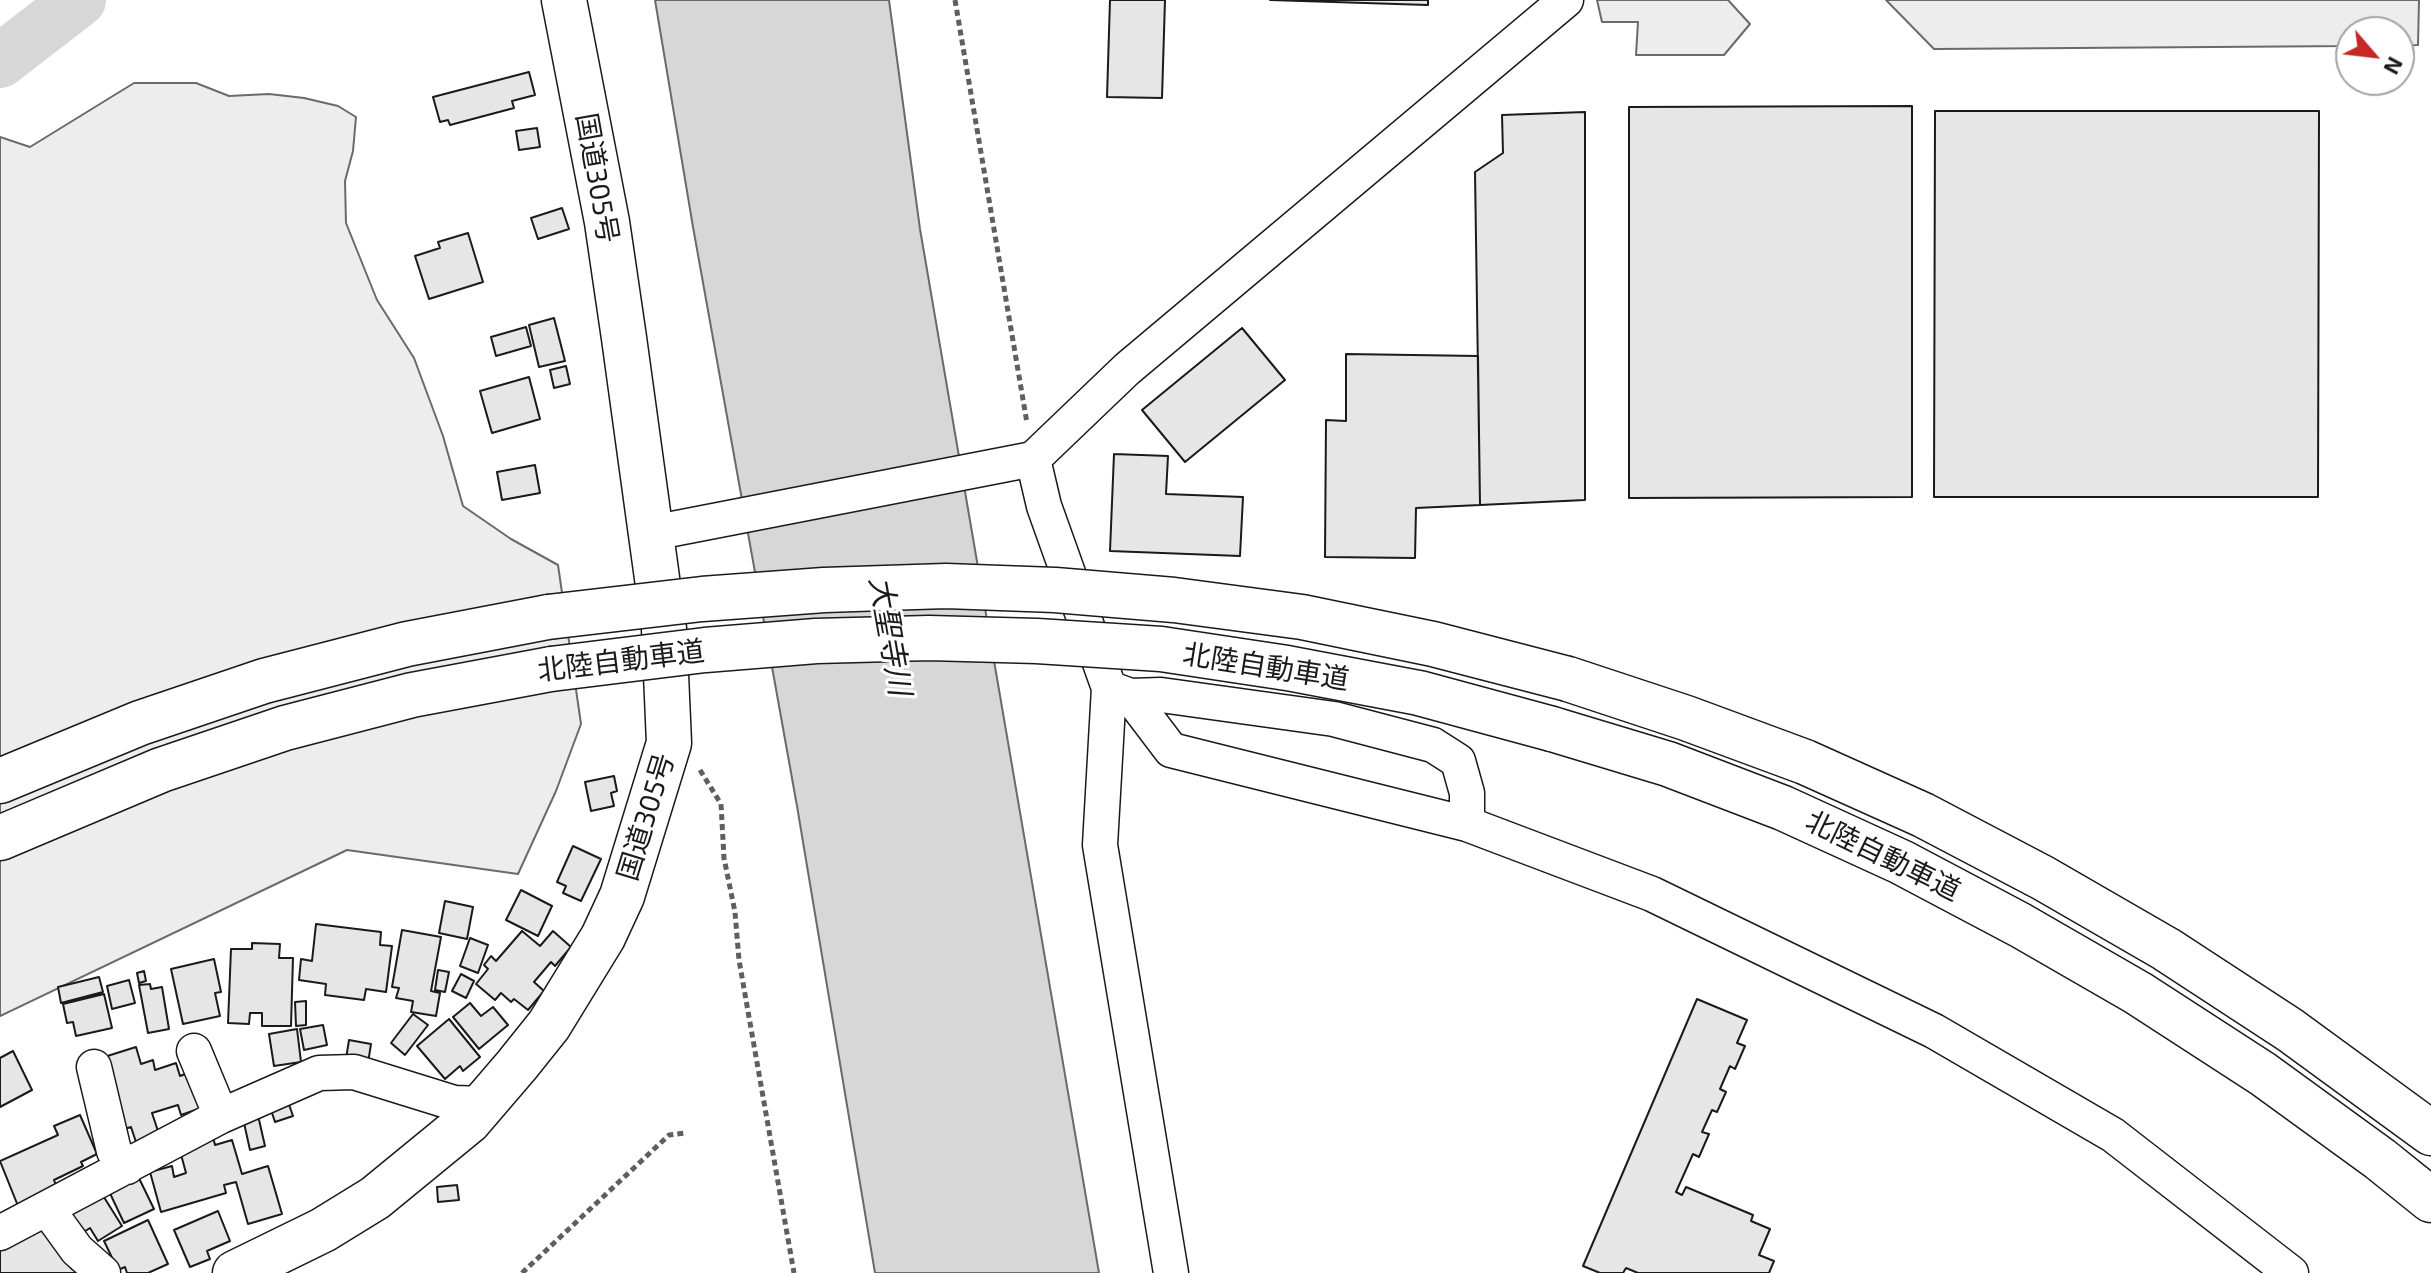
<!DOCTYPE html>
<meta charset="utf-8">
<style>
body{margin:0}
#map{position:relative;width:2431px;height:1273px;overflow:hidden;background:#fff;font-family:"Exo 2",sans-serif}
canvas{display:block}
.north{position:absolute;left:2335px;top:16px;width:80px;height:80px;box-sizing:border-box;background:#fff;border:2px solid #a3a3a3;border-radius:50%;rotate:118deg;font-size:22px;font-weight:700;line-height:32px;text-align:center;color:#1a1a1a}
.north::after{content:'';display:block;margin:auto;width:28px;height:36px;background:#c62828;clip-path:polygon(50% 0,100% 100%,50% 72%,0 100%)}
</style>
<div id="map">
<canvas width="2431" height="1273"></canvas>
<div class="north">N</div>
</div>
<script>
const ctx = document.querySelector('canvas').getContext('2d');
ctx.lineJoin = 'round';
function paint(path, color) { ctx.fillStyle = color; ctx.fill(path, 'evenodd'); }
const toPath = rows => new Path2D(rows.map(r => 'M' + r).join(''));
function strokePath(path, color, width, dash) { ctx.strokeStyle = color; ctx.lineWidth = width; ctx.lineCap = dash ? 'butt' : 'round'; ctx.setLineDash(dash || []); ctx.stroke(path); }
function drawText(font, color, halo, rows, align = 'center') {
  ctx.font = font + ' "Exo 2","Noto Sans JP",sans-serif'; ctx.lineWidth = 6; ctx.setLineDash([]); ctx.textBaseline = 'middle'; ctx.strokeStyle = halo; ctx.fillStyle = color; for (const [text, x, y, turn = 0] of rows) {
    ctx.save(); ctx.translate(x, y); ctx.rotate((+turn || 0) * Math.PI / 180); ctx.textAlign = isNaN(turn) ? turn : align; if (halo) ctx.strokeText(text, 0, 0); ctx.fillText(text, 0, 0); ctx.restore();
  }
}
const built = toPath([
 [1597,0,1728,0,1750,24,1724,55,1636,55,1638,22,1602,22,1597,0],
 [1886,0,2419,0,2418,45,2399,46,2399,32,2351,32,2351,46,1934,49,1886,0],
 [134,83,196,83,229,96,269,94,304,98,338,106,356,117,353,151,345,181,346,223,377,300,414,358,443,436,463,506,511,539,558,565,581,724,556,791,518,874,347,850,0,1016,0,137,30,147,134,83]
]);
paint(built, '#ededed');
strokePath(built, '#6a6a6a', 2);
const water = toPath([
 [655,0,889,0,920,229,1099,1273,875,1273,797,806,693,227,655,0]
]);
paint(water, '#d7d7d7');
strokePath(water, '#6a6a6a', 2);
strokePath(toPath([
 [0,61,79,0]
]), '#d7d7d7', 54);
const building = toPath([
 [1110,0,1165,0,1162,98,1107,97,1110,0],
 [1270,0,1428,0,1428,5,1270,0],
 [529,72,535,95,512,101,514,108,450,125,448,120,440,122,433,97,529,72],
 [1912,106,1912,497,1629,498,1629,107,1912,106],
 [1935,111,2319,111,2318,497,1934,497,1935,111],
 [1585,112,1585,500,1480,505,1475,172,1503,153,1502,115,1585,112],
 [537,128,540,147,519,150,516,131,537,128],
 [562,208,569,229,538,239,531,218,562,208],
 [468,233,483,282,429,299,415,256,440,248,438,242,468,233],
 [554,318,565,361,539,367,529,325,554,318],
 [526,327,531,346,496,356,491,337,526,327],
 [1242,328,1285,380,1185,462,1142,410,1242,328],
 [1346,354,1478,356,1480,505,1416,508,1415,558,1325,557,1326,420,1346,421,1346,354],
 [566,366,570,384,554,388,550,370,566,366],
 [529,377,540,419,492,433,480,391,529,377],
 [1114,454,1168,456,1166,494,1243,497,1240,556,1110,551,1114,454],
 [535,465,540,493,502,500,497,472,535,465],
 [614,776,617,791,611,793,614,806,591,811,585,782,614,776],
 [573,846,601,859,581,901,563,893,566,886,557,882,573,846],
 [521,890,552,906,538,936,506,920,521,890],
 [445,901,473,907,467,939,439,933,445,901],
 [316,924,381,932,380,945,392,946,386,992,366,989,364,1000,325,995,326,984,299,980,301,959,312,961,316,924],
 [402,930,441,937,431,991,440,993,436,1016,411,1012,413,1001,396,998,399,988,392,987,402,930],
 [522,931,540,946,553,931,571,947,555,966,551,962,534,982,544,991,528,1010,514,999,511,1002,501,993,495,1000,476,984,488,969,484,965,491,956,496,961,522,931],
 [470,938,488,945,478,973,460,966,470,938],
 [252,943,280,944,279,958,293,958,291,1026,262,1026,262,1013,250,1013,249,1024,228,1023,231,949,252,949,252,943],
 [214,959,221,992,215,993,220,1016,183,1024,171,969,214,959],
 [438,970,449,972,445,992,435,990,438,970],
 [144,971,146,981,139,983,137,973,144,971],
 [461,974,474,981,466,998,452,991,461,974],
 [99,977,103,992,61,1003,58,987,99,977],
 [129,980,135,1003,112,1009,107,986,129,980],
 [150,984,151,989,162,987,169,1029,148,1033,139,985,150,984],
 [104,994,112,1028,76,1036,73,1022,67,1023,63,1004,104,994],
 [1697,999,1747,1020,1737,1043,1745,1046,1735,1069,1730,1066,1720,1089,1726,1092,1717,1112,1712,1110,1702,1132,1709,1134,1699,1157,1693,1154,1676,1192,1682,1195,1686,1187,1753,1215,1751,1221,1770,1229,1759,1255,1774,1261,1769,1273,1638,1273,1626,1268,1623,1273,1600,1273,1583,1266,1697,999],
 [306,1001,306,1025,296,1026,295,1002,306,1001],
 [470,1003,481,1016,493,1007,508,1025,479,1049,453,1017,470,1003],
 [413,1014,428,1025,405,1055,391,1043,413,1014],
 [449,1019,480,1057,463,1071,460,1066,445,1079,417,1046,449,1019],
 [323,1025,327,1045,304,1050,300,1029,323,1025],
 [297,1029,301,1062,274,1066,269,1034,297,1029],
 [349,1040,371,1044,368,1063,346,1059,349,1040],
 [136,1047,141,1064,153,1060,155,1070,176,1063,180,1076,188,1073,207,1106,181,1115,178,1105,152,1113,159,1134,136,1142,131,1127,124,1129,101,1058,136,1047],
 [13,1051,32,1090,0,1107,0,1058,13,1051],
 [286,1096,293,1116,275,1122,268,1101,286,1096],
 [257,1111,265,1146,250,1150,242,1114,257,1111],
 [80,1115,97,1154,81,1162,83,1166,54,1180,57,1188,18,1206,0,1161,58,1135,54,1126,80,1115],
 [213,1137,215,1145,232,1140,242,1174,268,1166,282,1214,248,1224,236,1182,224,1185,226,1193,161,1212,150,1172,172,1166,174,1177,186,1173,179,1147,213,1137],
 [136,1172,154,1209,124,1223,107,1187,136,1172],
 [457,1185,459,1200,438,1202,437,1187,457,1185],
 [102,1194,122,1226,98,1241,90,1228,79,1235,67,1216,102,1194],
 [218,1211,230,1241,207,1251,210,1259,190,1267,174,1230,218,1211],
 [49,1219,72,1269,83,1264,88,1273,0,1273,0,1249,49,1219],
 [148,1220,168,1264,148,1273,127,1273,125,1267,118,1270,104,1241,148,1220]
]);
paint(building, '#e6e6e6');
strokePath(building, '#1a1a1a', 2);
const minor = toPath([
 [1033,459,1044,506,1109,688,1100,845,1171,1273],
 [652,533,1033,459,1127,369,1566,0],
 [1109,688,1130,696,1171,750,1467,824,1652,894,1934,1031,2113,1135,2291,1273],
 [1130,696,1161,695,1334,719,1433,745,1458,761,1467,793,1467,824],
 [194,1051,221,1116],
 [94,1067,114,1151,127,1167],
 [48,1210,77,1250,103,1273],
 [0,1233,221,1116,319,1073,354,1072,454,1103,484,1104]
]);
const highway = toPath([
 [1568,679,1686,718,1805,762,1923,815,2043,878,2166,949,2290,1030,2431,1133],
 [1552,729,1668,764,1783,808,1901,862,2020,925,2138,993,2263,1074,2380,1159,2431,1200],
 [0,781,140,723,264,681,407,644,548,617],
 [0,838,161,770,285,728,412,695,551,669],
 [235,1273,323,1230,375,1198,469,1121,517,1065,549,1025,603,937,622,896,669,743,664,629,624,338,607,222,564,0]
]);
strokePath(minor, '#1a1a1a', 37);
strokePath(highway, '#1a1a1a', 47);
strokePath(toPath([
 [955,0,1027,423],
 [700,770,721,804,724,858,735,912,739,960,794,1273],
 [522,1273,669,1135,685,1133]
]), '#5f5f5f', 5, [6, 4]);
strokePath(minor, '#fff', 34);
strokePath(highway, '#fff', 44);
const highwayBridge = toPath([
 [548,617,702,599,824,590,946,586,1055,590,1174,600,1302,617,1433,644,1568,679],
 [551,669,705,650,816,641,929,638,1037,641,1161,649,1287,668,1419,693,1552,729]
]);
strokePath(highwayBridge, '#1a1a1a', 47, []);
strokePath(highwayBridge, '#fff', 44);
drawText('28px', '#1a1a1a', '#fff', [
 ["国道305号",597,178,80],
 ["北陸自動車道",621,661,-7],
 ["北陸自動車道",1266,667,9],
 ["国道305号",646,817,-73],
 ["北陸自動車道",1883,856,26]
]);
drawText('italic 30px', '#1a1a1a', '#fff', [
 ["大聖寺川",890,636,80]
]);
</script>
